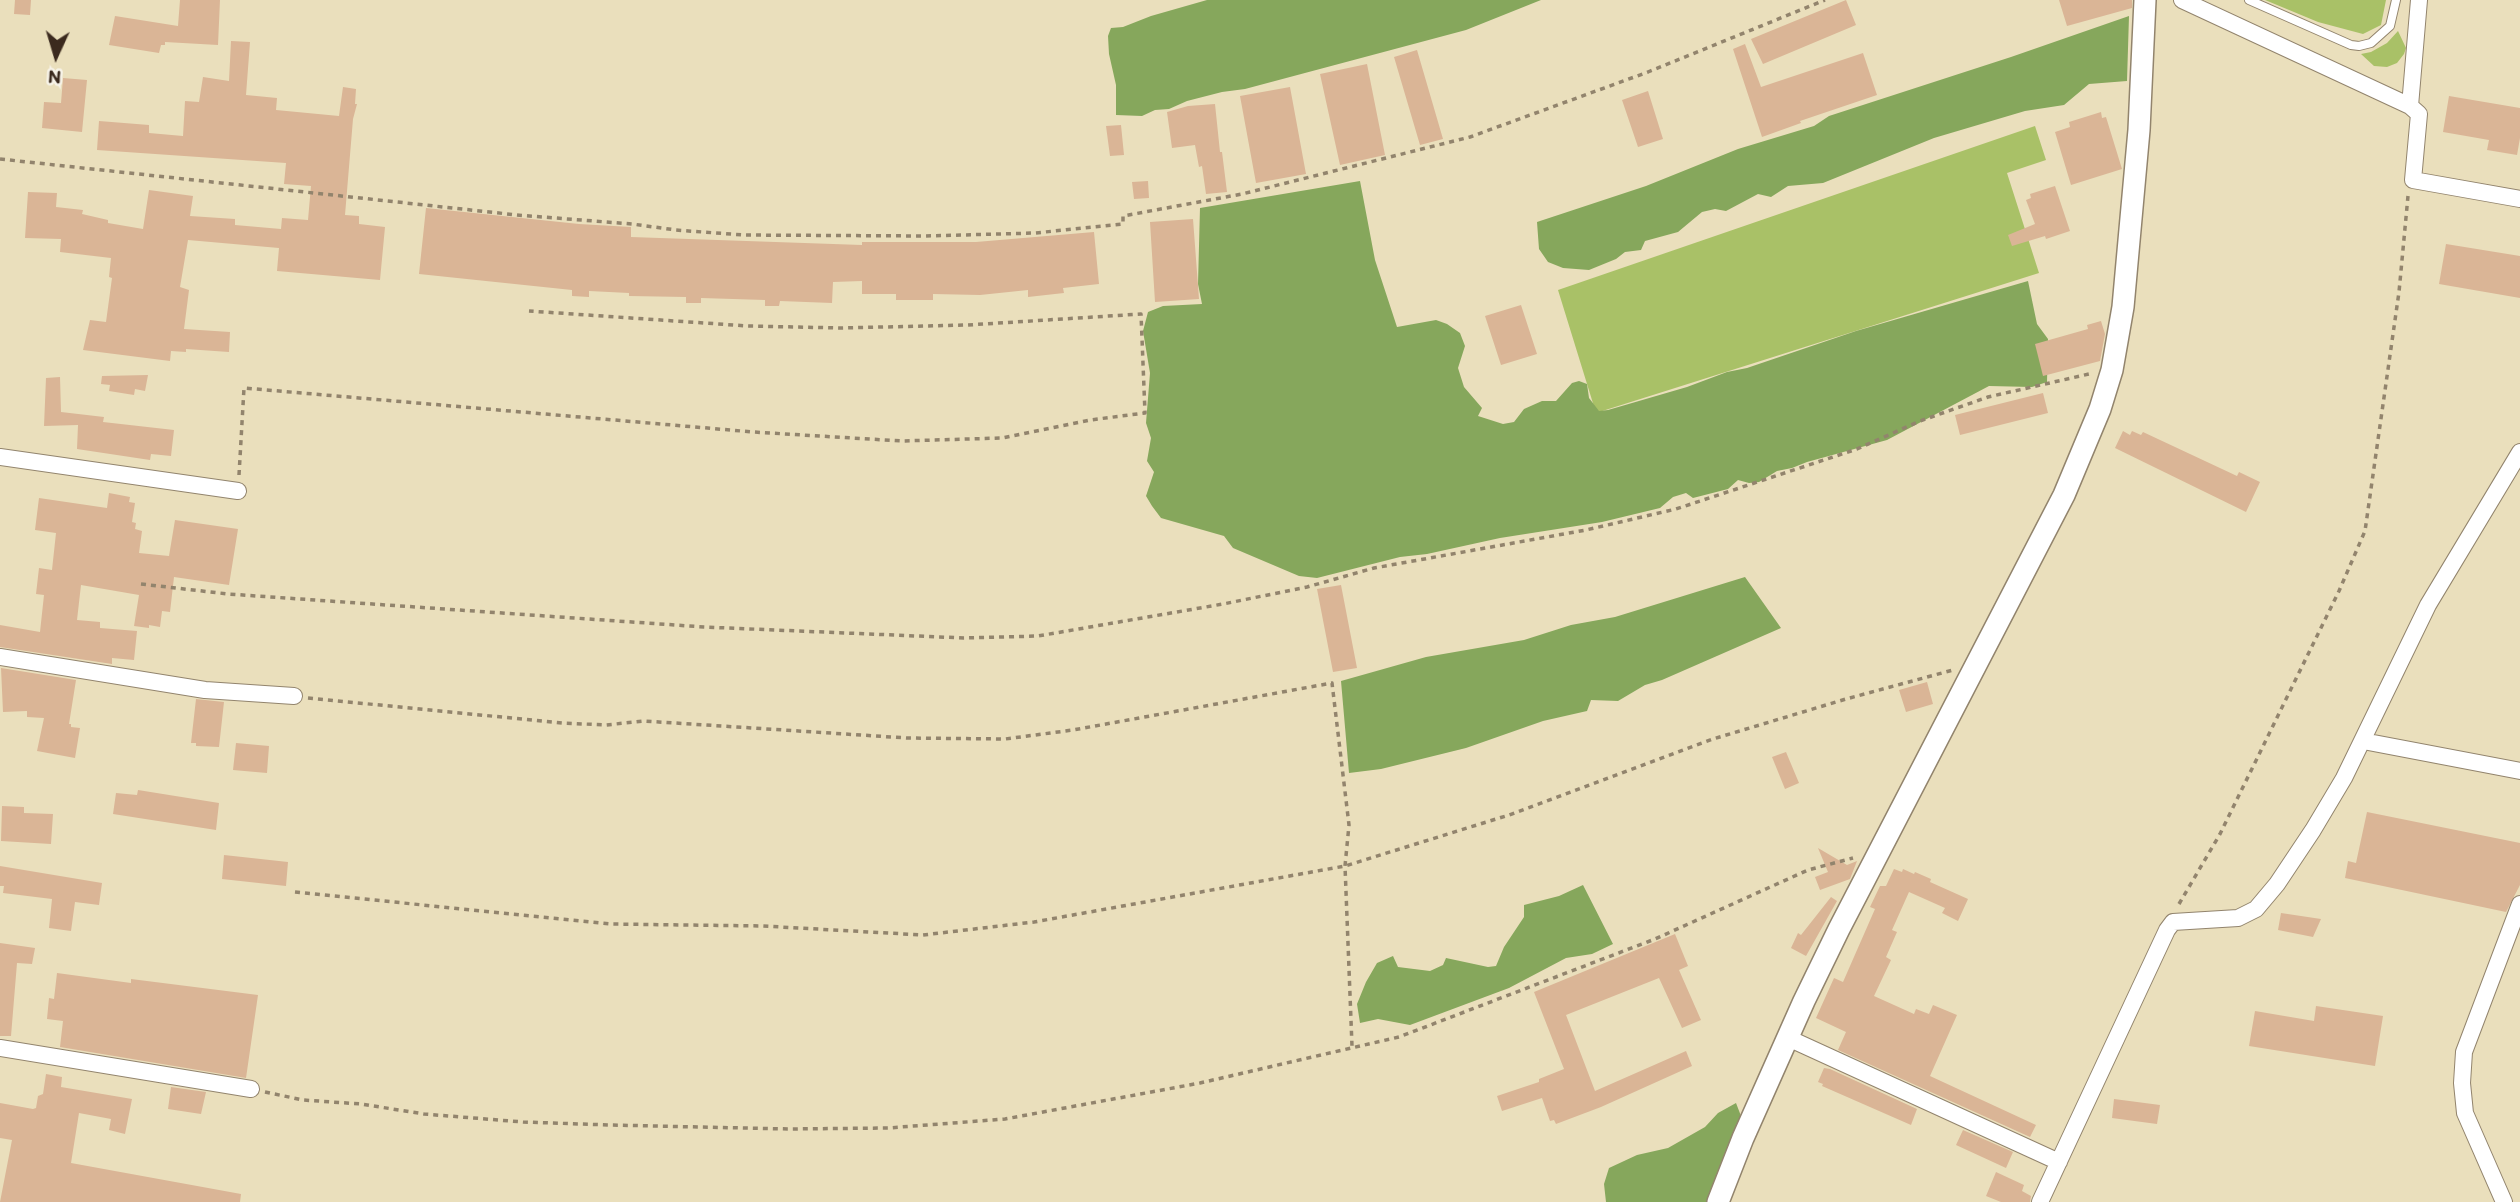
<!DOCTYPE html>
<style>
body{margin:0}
#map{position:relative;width:2520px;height:1202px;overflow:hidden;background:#eadfbc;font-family:Itim,sans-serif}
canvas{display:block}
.north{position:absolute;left:21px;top:21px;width:70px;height:70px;-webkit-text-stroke:5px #f7f3e8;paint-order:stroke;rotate:184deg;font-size:19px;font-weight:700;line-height:28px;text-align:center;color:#3b2a1e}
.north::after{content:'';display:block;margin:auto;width:24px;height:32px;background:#3b2a1e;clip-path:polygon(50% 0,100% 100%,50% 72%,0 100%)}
</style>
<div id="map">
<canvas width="2520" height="1202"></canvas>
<div class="north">N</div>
</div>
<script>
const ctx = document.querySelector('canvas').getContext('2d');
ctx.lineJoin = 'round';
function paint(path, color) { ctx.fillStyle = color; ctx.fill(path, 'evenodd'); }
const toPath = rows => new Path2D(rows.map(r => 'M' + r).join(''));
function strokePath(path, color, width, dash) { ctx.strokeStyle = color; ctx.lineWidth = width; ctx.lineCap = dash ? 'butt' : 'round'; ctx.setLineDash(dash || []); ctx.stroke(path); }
paint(toPath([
 [2265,0,2386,0,2381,25,2363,34,2318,22],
 [2398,31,2406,48,2404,54,2397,63,2387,67,2374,66,2361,54,2371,52,2387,43],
 [2035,126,2046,160,2007,173,2039,273,1596,413,1558,290]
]), '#a9c167');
paint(toPath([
 [1207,0,1541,0,1466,30,1245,89,1222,92,1187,101,1169,109,1155,110,1142,116,1116,115,1116,85,1109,54,1108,36,1111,28,1123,27,1151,16],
 [2129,16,2127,81,2089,84,2064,105,2025,111,1934,138,1823,183,1788,186,1771,197,1758,194,1726,211,1715,209,1702,212,1678,232,1645,241,1641,250,1625,252,1616,259,1589,270,1563,268,1548,262,1539,249,1537,222,1646,186,1738,149,1814,126,1829,116,2011,57],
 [1360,181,1375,260,1397,327,1436,320,1447,324,1460,333,1465,346,1458,368,1464,387,1482,408,1478,416,1503,424,1514,422,1524,409,1542,401,1556,401,1572,383,1579,381,1587,384,1589,398,1599,411,1608,410,1687,387,1727,372,1747,368,1856,331,2028,281,2037,324,2048,339,2047,382,2032,387,1989,386,1887,440,1807,462,1792,468,1777,471,1759,482,1749,483,1738,480,1728,489,1693,498,1686,493,1673,497,1660,508,1602,522,1500,538,1427,554,1400,557,1317,578,1299,576,1233,548,1224,536,1161,518,1152,506,1146,496,1154,472,1147,461,1151,438,1146,423,1150,373,1143,331,1148,312,1163,306,1202,304,1198,284,1200,208],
 [1745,577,1781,628,1662,680,1645,685,1618,701,1591,700,1587,711,1543,721,1466,748,1381,769,1349,773,1341,681,1426,657,1524,640,1571,625,1615,617],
 [1583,885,1613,944,1592,954,1566,958,1509,988,1410,1025,1378,1019,1360,1023,1357,1004,1366,982,1377,963,1393,956,1398,967,1430,971,1443,965,1446,958,1488,967,1496,966,1504,947,1524,917,1524,905,1559,896],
 [1736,1103,1741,1116,1710,1202,1606,1202,1604,1184,1609,1168,1637,1155,1668,1148,1705,1127,1718,1113]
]), '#86a75c');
paint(toPath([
 [15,0,31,0,30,15,14,14],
 [180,0,220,0,218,45,165,42,165,45,161,45,159,53,109,45,115,16,178,26],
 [1846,0,1856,25,1763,64,1751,39],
 [2059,0,2132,0,2132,8,2067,26],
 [231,41,250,42,246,95,277,98,276,110,339,116,343,87,356,89,355,104,357,104,353,119,345,215,359,216,359,224,385,227,380,280,277,271,279,248,188,240,180,287,189,290,184,329,230,332,229,352,186,349,186,352,171,351,170,361,83,350,90,320,106,322,112,278,109,277,111,258,60,252,61,239,25,238,28,192,57,193,56,207,83,210,82,214,108,220,108,223,143,229,149,190,193,196,190,216,235,219,235,225,281,229,282,218,308,220,311,186,284,184,286,163,97,150,99,121,149,125,149,133,183,136,185,101,199,102,203,77,229,81],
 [1745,44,1761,87,1863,53,1877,95,1800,121,1801,123,1762,137,1733,49],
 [1417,50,1443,139,1420,145,1394,57],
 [1367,64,1385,155,1340,165,1320,74],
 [63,78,87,80,82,132,42,128,44,102,61,103],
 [1290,87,1306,174,1256,183,1240,96],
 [1648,91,1663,139,1638,147,1622,100],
 [2449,96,2520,108,2520,138,2517,155,2487,150,2489,140,2443,132],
 [1215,104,1220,152,1222,152,1227,192,1206,194,1202,166,1199,167,1195,145,1172,148,1167,112,1188,106],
 [2101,112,2102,118,2106,117,2122,169,2071,185,2055,132,2070,127,2069,122],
 [1121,125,1124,155,1110,156,1106,126],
 [1148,181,1149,198,1134,199,1132,182],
 [2055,186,2070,231,2046,239,2045,236,2012,246,2008,235,2035,224,2026,200,2031,198,2030,194],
 [426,208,579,224,631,227,631,237,862,245,862,242,976,242,1094,232,1099,284,1063,288,1064,293,1028,297,1028,290,980,295,933,294,933,300,896,300,896,294,862,294,862,281,833,282,832,303,780,301,779,306,765,306,765,300,701,298,701,303,686,303,686,297,629,296,629,293,589,291,589,297,572,296,572,290,419,274],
 [1193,219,1199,299,1155,302,1150,222],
 [2446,244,2520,256,2520,298,2439,284],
 [1521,305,1537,354,1501,365,1485,316],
 [2101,321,2105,334,2100,361,2043,376,2035,344,2088,329,2087,325],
 [148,375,145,391,135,389,134,395,109,391,110,385,101,384,102,376],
 [60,377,61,412,104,417,103,422,174,430,171,456,151,454,150,460,77,449,78,425,44,426,46,378],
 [2043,393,2048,413,1960,435,1955,415],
 [2123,431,2130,435,2132,431,2141,435,2143,432,2237,476,2239,472,2260,482,2246,512,2115,448],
 [109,493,130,497,129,502,135,503,132,522,136,523,135,529,142,531,139,553,169,556,175,520,238,529,229,585,174,577,170,612,162,611,160,627,149,625,149,628,134,626,139,595,81,585,77,620,100,622,100,628,137,631,134,660,112,658,112,664,0,647,0,625,40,632,44,595,36,594,39,568,52,570,56,533,35,530,39,498,107,508],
 [1341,585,1357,668,1333,672,1317,589],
 [1,668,76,680,69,724,71,724,71,727,80,728,75,758,37,751,44,718,27,717,27,711,3,712],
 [1927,682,1933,704,1906,712,1899,690],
 [196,699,224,702,219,747,196,746,196,743,191,743],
 [236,743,269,746,267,773,233,770],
 [1786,752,1799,783,1785,789,1772,757],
 [138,790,219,803,216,830,113,814,116,793,137,795],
 [2,806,24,807,24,813,53,814,51,844,1,841],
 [2367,812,2520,843,2520,885,2506,912,2345,878,2348,861,2356,863],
 [1818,848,1847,865,1857,861,1850,879,1820,890,1815,877,1828,872],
 [224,855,288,862,286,886,222,879],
 [0,866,102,883,99,905,75,902,71,931,49,928,52,899,3,893,4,886,0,886],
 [1894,869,1902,872,1903,869,1914,874,1915,872,1931,879,1930,882,1968,899,1958,921,1942,913,1945,908,1909,892,1892,930,1897,932,1886,957,1891,960,1874,996,1914,1014,1916,1009,1929,1014,1933,1005,1957,1015,1930,1076,2036,1125,2030,1137,1838,1050,1846,1032,1816,1018,1834,978,1843,982,1875,909,1870,907,1880,886,1886,886],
 [1831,897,1837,901,1806,956,1791,948,1798,933,1801,935],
 [2281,913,2321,919,2313,937,2278,930],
 [1675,934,1688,966,1679,970,1701,1020,1682,1028,1659,978,1566,1015,1595,1091,1686,1051,1692,1066,1601,1107,1556,1124,1554,1120,1550,1121,1542,1098,1502,1111,1497,1096,1539,1082,1539,1079,1564,1069,1534,992],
 [0,943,35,948,32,964,17,963,11,1036,0,1036],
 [57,973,131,983,131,979,258,995,246,1078,60,1047,63,1021,47,1019,49,998,54,999],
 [2316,1006,2383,1016,2375,1066,2249,1046,2255,1011,2314,1021],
 [1824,1068,1830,1069,1917,1109,1911,1125,1822,1086,1823,1084,1818,1082],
 [46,1074,62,1077,61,1087,132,1099,125,1134,109,1130,111,1119,79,1113,71,1163,241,1194,240,1202,0,1202,12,1140,0,1138,0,1103,33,1109,36,1108,38,1096,43,1094],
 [171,1087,206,1092,201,1114,168,1109],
 [2114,1099,2160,1105,2157,1124,2112,1118],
 [1963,1130,2013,1152,2006,1168,1956,1145],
 [1996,1172,2024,1185,2022,1191,2031,1196,2030,1202,2001,1202,1986,1196]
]), '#dab596');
const lane = toPath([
 [2249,0,2351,45,2359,46,2371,43,2390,26,2396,0]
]);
const street = toPath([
 [2182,0,2410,106,2419,114,2413,180,2520,199],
 [2410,106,2419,0],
 [0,457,238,491],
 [0,657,205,690,294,696],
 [2363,741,2520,771],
 [1788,1038,2059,1162],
 [0,1048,251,1089],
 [2040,1202,2167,930,2173,922,2238,918,2256,909,2277,884,2313,830,2344,778,2428,605,2520,452],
 [2504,1202,2465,1113,2462,1083,2464,1052,2520,904]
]);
const secondary = toPath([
 [1718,1202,1743,1138,1804,1001,1839,929,2064,495,2100,409,2112,370,2123,307,2139,130,2145,0]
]);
strokePath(lane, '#92846d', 10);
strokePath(street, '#92846d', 18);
strokePath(secondary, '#92846d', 24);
strokePath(toPath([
 [0,159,517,215,632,224,676,230,743,235,925,236,1035,233,1123,224,1123,216,1242,194,1470,137,1648,72,1825,0],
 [239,475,244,388,753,432,902,441,1002,438,1090,420,1145,413,1141,314,968,325,841,328,748,326,529,311],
 [141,584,228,594,704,627,964,638,1038,636,1223,604,1307,587,1374,568,1586,530,1676,509,1857,449,1920,421,1988,397,2089,374],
 [308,698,562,723,606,725,644,721,907,738,1005,739,1073,730,1332,683,1349,825,1345,866,1352,1046],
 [295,892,610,924,763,926,923,935,1034,922,1345,866,1509,815,1713,739,1846,699,1953,670],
 [2179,904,2220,834,2339,591,2365,531,2399,292,2408,196],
 [265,1092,303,1100,361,1104,424,1114,523,1122,610,1125,789,1129,888,1128,1005,1119,1200,1083,1399,1037,1655,939,1808,870,1853,858]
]), '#92846d', 3.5, [5, 5]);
strokePath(lane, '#fff', 8);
strokePath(street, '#fff', 16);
strokePath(secondary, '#fff', 21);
</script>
